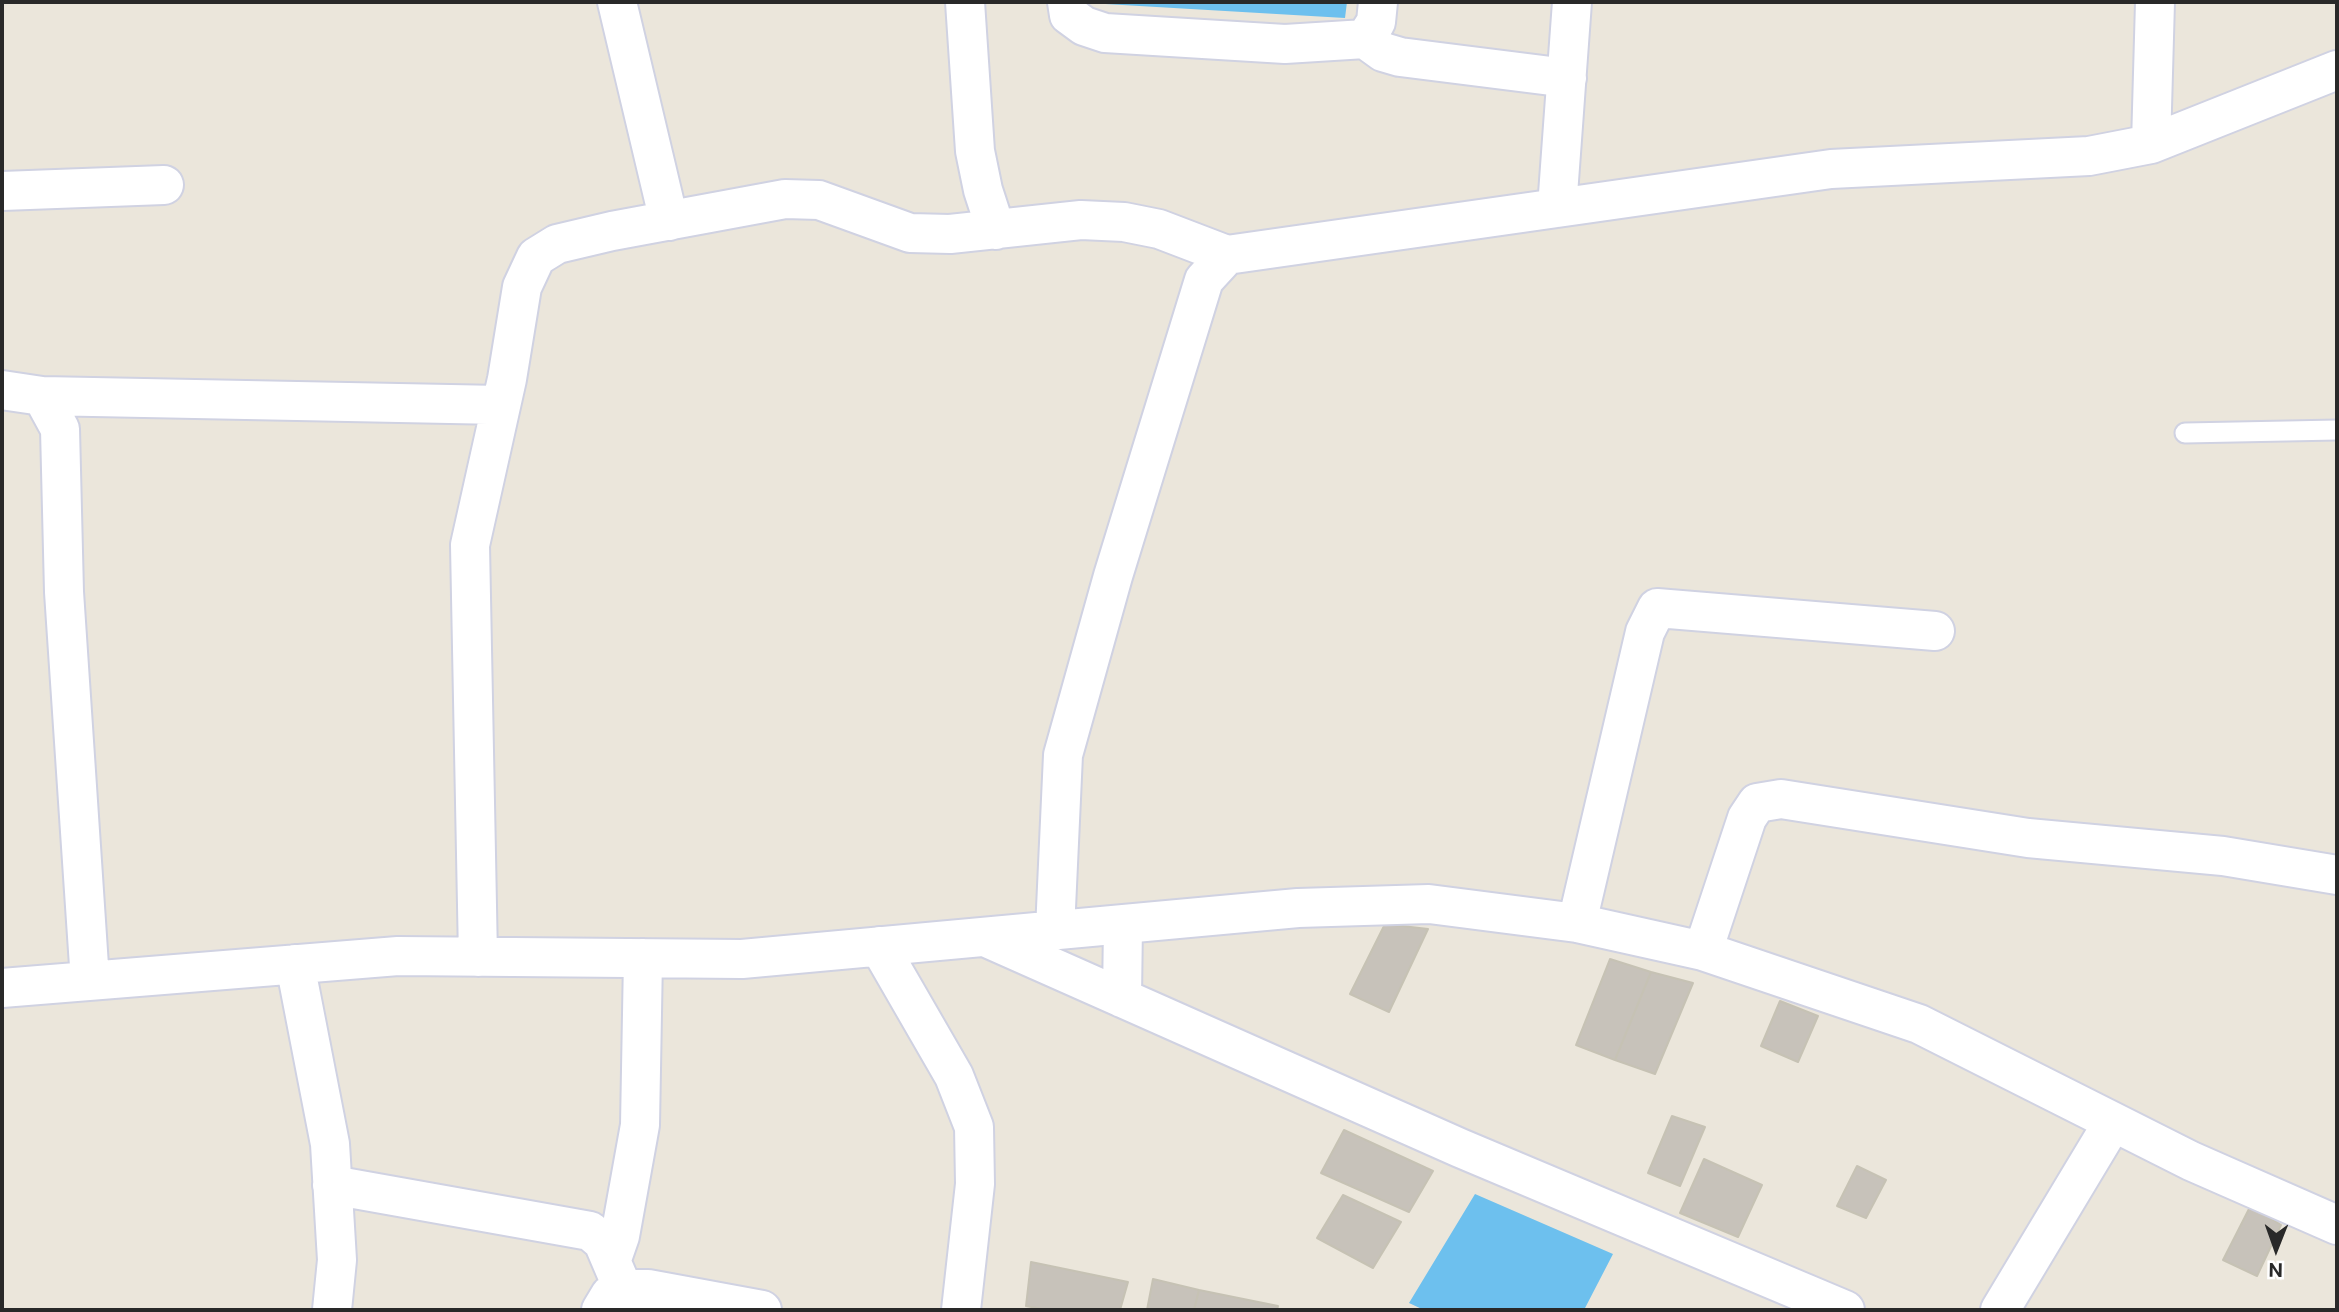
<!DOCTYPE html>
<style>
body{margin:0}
#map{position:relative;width:2339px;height:1312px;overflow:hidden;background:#ebe6db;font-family:"Public Sans",sans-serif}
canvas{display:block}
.frame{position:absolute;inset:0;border:4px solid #292929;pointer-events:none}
.north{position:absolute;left:2241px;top:1214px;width:70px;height:70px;-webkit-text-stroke:5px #fff;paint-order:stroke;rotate:181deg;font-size:19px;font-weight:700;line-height:28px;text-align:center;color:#292929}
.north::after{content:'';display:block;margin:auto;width:24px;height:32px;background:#292929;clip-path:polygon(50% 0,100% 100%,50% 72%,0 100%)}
</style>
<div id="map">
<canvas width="2339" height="1312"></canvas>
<div class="frame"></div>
<div class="north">N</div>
</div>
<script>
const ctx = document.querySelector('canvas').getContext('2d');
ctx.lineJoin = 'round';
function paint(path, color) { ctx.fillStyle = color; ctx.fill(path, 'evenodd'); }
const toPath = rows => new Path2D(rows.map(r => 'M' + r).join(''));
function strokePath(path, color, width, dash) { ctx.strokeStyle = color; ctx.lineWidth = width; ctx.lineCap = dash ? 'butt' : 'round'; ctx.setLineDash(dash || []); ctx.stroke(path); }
paint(toPath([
 [1071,2,1347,2,1345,18],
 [1475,1194,1613,1254,1584,1310,1424,1310,1409,1303]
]), '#6dc0ee');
const building = toPath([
 [1385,924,1428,929,1389,1012,1350,994,1385,924],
 [1610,959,1651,972,1615,1060,1576,1045,1610,959],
 [1651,972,1693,983,1655,1074,1615,1060,1651,972],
 [1780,1001,1818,1016,1798,1062,1761,1046,1780,1001],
 [1672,1116,1705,1127,1680,1186,1648,1173,1672,1116],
 [1344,1130,1433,1171,1409,1212,1321,1173,1344,1130],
 [1704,1159,1762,1185,1738,1237,1680,1213,1704,1159],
 [1857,1166,1886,1180,1866,1218,1837,1206,1857,1166],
 [1343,1195,1401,1222,1373,1268,1317,1238,1343,1195],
 [2251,1205,2281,1225,2257,1276,2223,1260,2251,1205],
 [1031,1262,1128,1282,1120,1310,1047,1310,1026,1306,1031,1262],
 [1153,1279,1199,1290,1194,1310,1147,1310,1153,1279],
 [1199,1290,1278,1306,1277,1310,1194,1310,1199,1290]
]);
paint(building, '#c7c2ba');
strokePath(building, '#c6c2b4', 2);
const service = toPath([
 [2185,433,2337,430]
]);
const minor = toPath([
 [617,2,669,221],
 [965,2,975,151,983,190,996,230],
 [1067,2,1069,15,1084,26,1105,33,1285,44,1365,39,1376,22,1378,2],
 [1365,39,1383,52,1400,57,1567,78],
 [2151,144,2155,2],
 [2,191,164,185],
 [1557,208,1572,2],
 [2,390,42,396,60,429,64,592,90,981],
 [42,396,501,405],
 [1577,923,1645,632,1657,608,1935,631],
 [1055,930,1063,755,1113,576,1204,280,1227,255,1831,169,2089,156,2151,144,2337,70],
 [987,938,1460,1148,1845,1310],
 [879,946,954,1076,974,1127,975,1184,961,1310],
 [1703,951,1747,818,1757,803,1781,799,2028,838,2223,856,2337,875],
 [478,957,470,545,507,379,522,287,536,257,557,244,612,231,785,199,819,200,910,233,950,234,1081,220,1124,222,1159,229,1227,255],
 [295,964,330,1144,337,1260,332,1310],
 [2,988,398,956,742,959,1298,908,1429,904,1577,923,1703,951,1919,1024,2191,1161,2337,1225],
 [1122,998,1123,924],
 [332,1185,590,1231,603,1242,623,1289],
 [612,1259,620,1236,640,1125,643,958],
 [601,1310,610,1295,623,1289,648,1289,762,1310],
 [2000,1310,2113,1122]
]);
strokePath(service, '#d0d2e2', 23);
strokePath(minor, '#d0d2e2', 42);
strokePath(service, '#fff', 19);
strokePath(minor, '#fff', 38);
</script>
